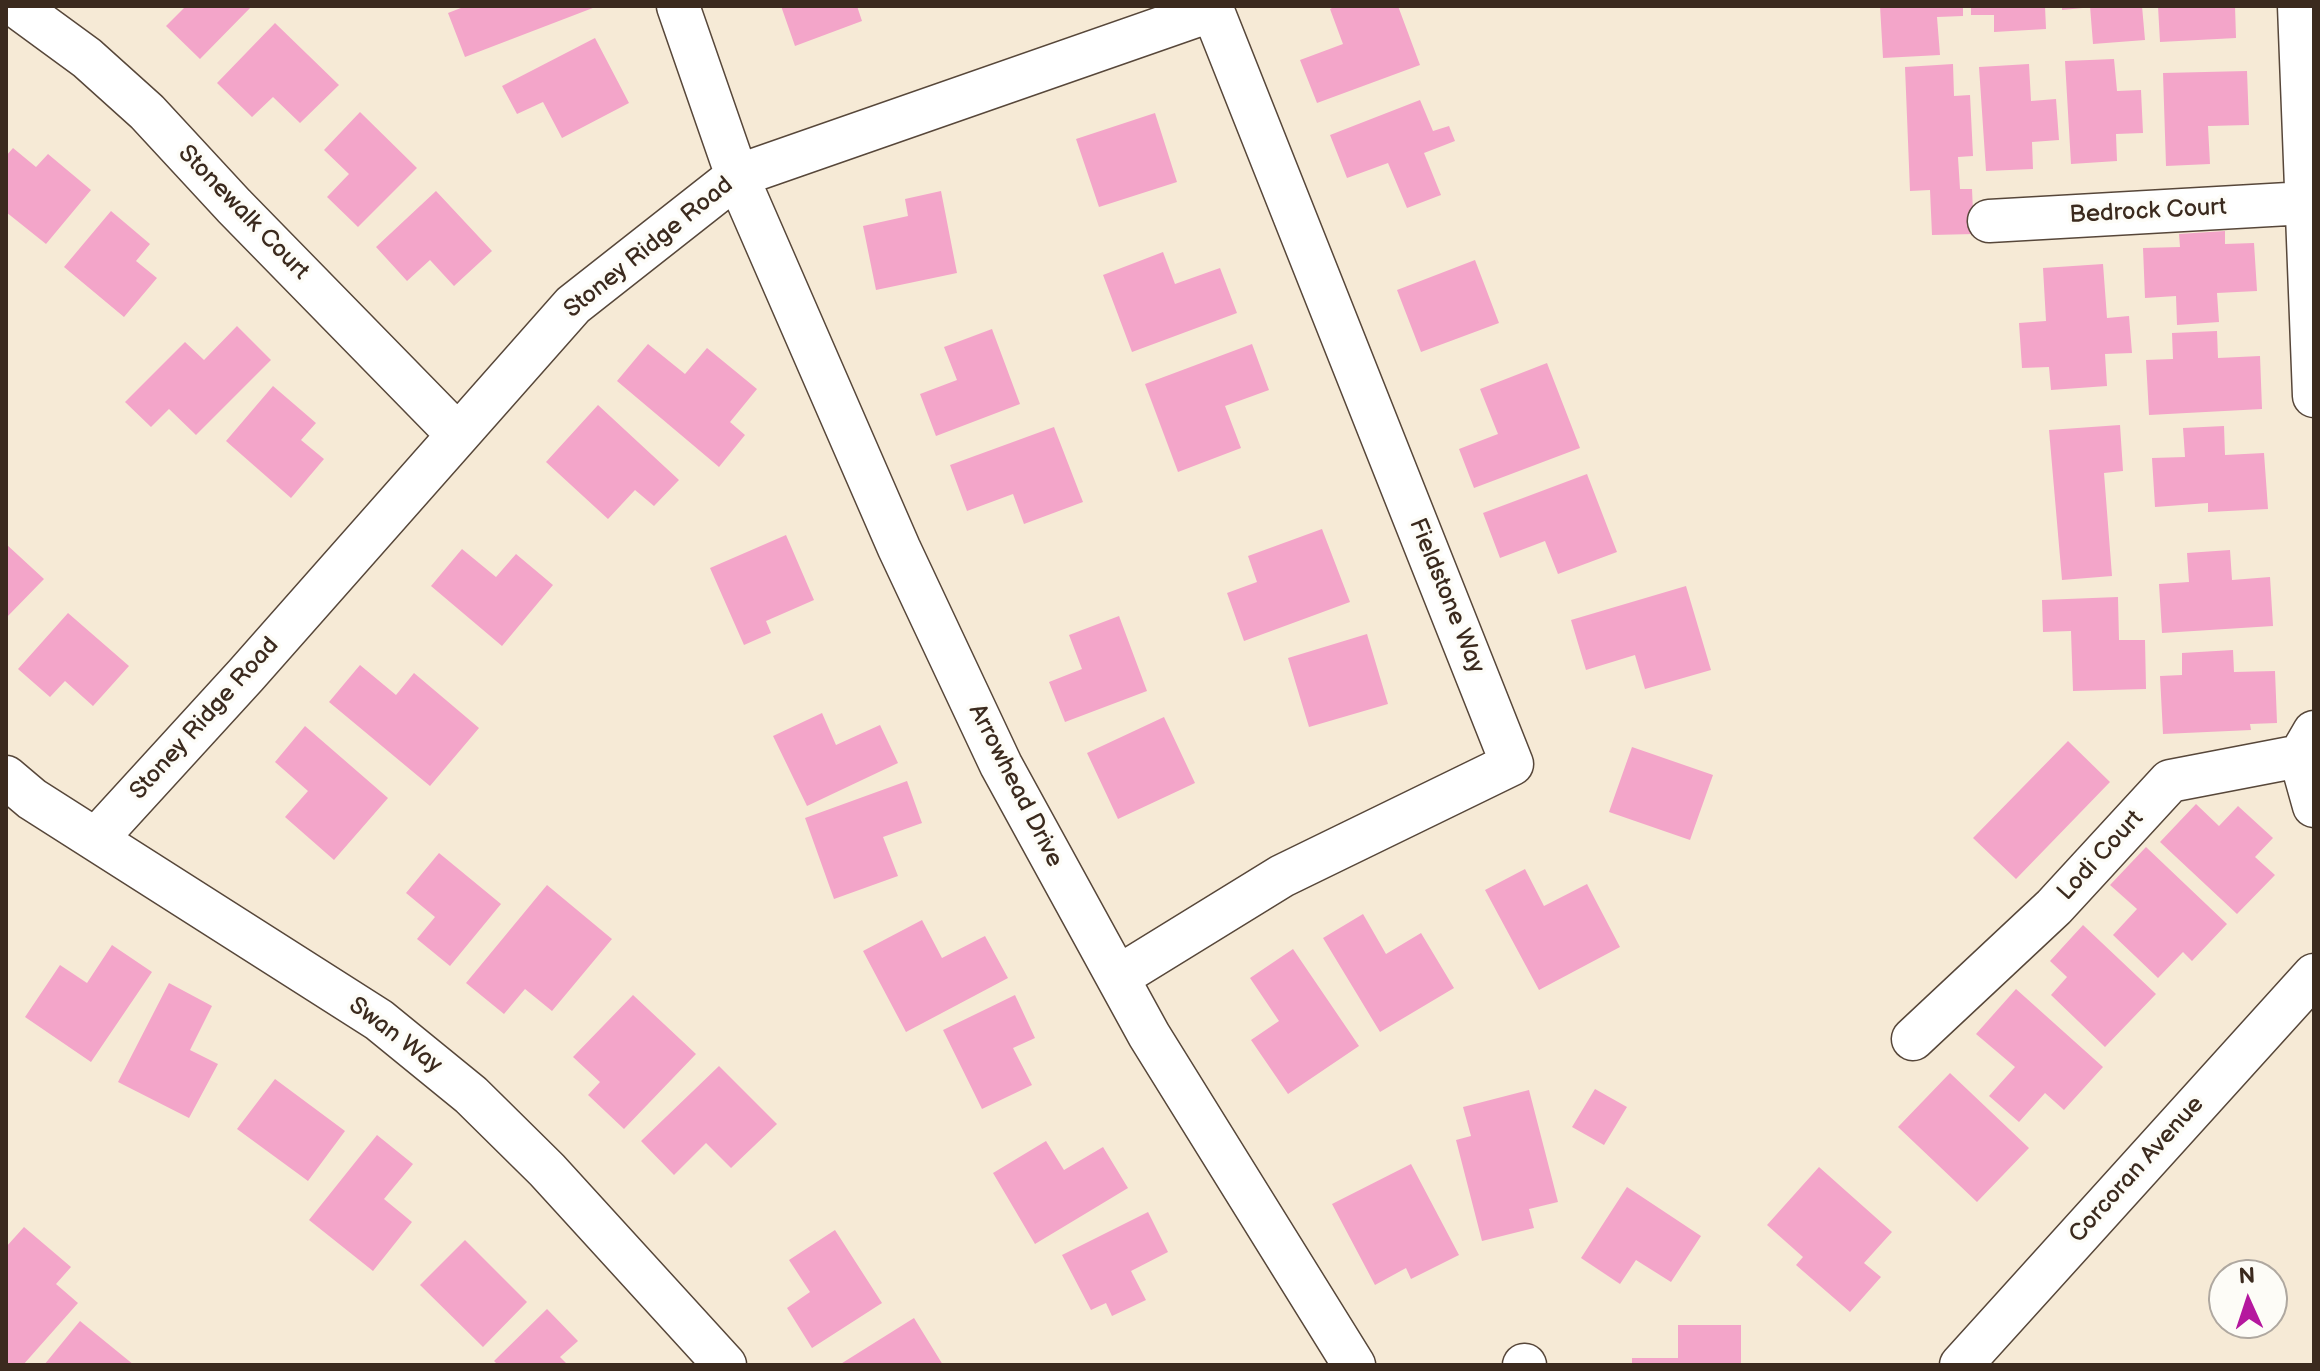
<!DOCTYPE html>
<style>
body{margin:0}
#map{position:relative;width:2320px;height:1371px;overflow:hidden;background:#f6ead6;font-family:"Balsamiq Sans",sans-serif}
canvas{display:block}
.frame{position:absolute;inset:0;border:8px solid #3b2a1e;pointer-events:none}
.north{position:absolute;left:2208px;top:1259px;width:80px;height:80px;box-sizing:border-box;background:#fdfcf7;border:2px solid #afa8a0;border-radius:50%;rotate:357deg;font-size:22px;font-weight:700;line-height:32px;text-align:center;color:#3b2a1e}
.north::after{content:'';display:block;margin:auto;width:28px;height:36px;background:#b5179e;clip-path:polygon(50% 0,100% 100%,50% 72%,0 100%)}
</style>
<div id="map">
<canvas width="2320" height="1371"></canvas>
<div class="frame"></div>
<div class="north">N</div>
</div>
<script>
const ctx = document.querySelector('canvas').getContext('2d');
ctx.lineJoin = 'round';
function paint(path, color) { ctx.fillStyle = color; ctx.fill(path, 'evenodd'); }
const toPath = rows => new Path2D(rows.map(r => 'M' + r).join(''));
function strokePath(path, color, width, dash) { ctx.strokeStyle = color; ctx.lineWidth = width; ctx.lineCap = dash ? 'butt' : 'round'; ctx.setLineDash(dash || []); ctx.stroke(path); }
function drawText(font, color, halo, rows, align = 'center') {
  ctx.font = font + ' "Balsamiq Sans",sans-serif'; ctx.lineWidth = 7; ctx.setLineDash([]); ctx.textBaseline = 'middle'; ctx.strokeStyle = halo; ctx.fillStyle = color; for (const [text, x, y, turn = 0] of rows) {
    ctx.save(); ctx.translate(x, y); ctx.rotate((+turn || 0) * Math.PI / 180); ctx.textAlign = isNaN(turn) ? turn : align; if (halo) ctx.strokeText(text, 0, 0); ctx.fillText(text, 0, 0); ctx.restore();
  }
}
paint(toPath([
 [186,6,252,6,200,59,166,26],
 [466,6,598,6,465,57,448,13],
 [781,6,857,6,862,21,795,46],
 [1336,6,1398,6,1420,65,1317,103,1300,60,1343,44,1330,9],
 [1880,6,1963,6,1963,16,1937,17,1940,55,1883,58],
 [1971,6,2045,6,2046,29,1994,32,1994,15,1971,15],
 [2062,6,2083,6,2083,8,2062,10],
 [2090,6,2142,6,2145,40,2093,44],
 [2158,6,2235,6,2236,38,2160,42],
 [275,23,339,85,300,123,273,97,252,117,217,83],
 [595,38,629,103,562,138,543,102,517,114,502,86],
 [2114,59,2117,91,2141,90,2143,133,2116,134,2117,161,2071,164,2065,61],
 [1953,64,1954,96,1970,95,1973,156,1958,157,1960,189,1972,189,1974,234,1932,235,1930,190,1910,191,1905,67],
 [2029,64,2031,101,2056,99,2059,140,2032,142,2033,169,1986,171,1979,67],
 [2247,71,2249,125,2208,126,2210,164,2166,166,2163,73],
 [1420,100,1433,131,1449,126,1455,141,1424,153,1441,195,1407,208,1388,163,1347,178,1330,135],
 [360,112,417,168,358,227,327,197,349,174,324,150],
 [1155,113,1177,182,1099,207,1076,139],
 [13,148,36,167,48,154,91,190,46,244,6,212,6,156],
 [436,191,492,251,454,286,430,260,407,281,376,247],
 [941,191,957,273,876,290,863,226,908,216,905,199],
 [111,211,150,244,136,261,157,278,124,317,64,267],
 [2225,231,2225,244,2254,243,2257,291,2217,293,2219,322,2177,325,2176,296,2145,298,2143,248,2180,247,2179,234],
 [1163,252,1175,284,1220,268,1237,313,1132,352,1103,275],
 [1475,260,1499,323,1421,352,1397,290],
 [2103,264,2107,318,2129,316,2132,353,2105,354,2107,386,2051,390,2049,367,2022,368,2019,323,2046,321,2043,268],
 [237,326,271,360,196,435,169,409,151,427,125,402,185,342,204,360],
 [992,329,1020,404,936,436,920,394,957,380,944,347],
 [2217,331,2218,358,2260,356,2262,409,2149,415,2146,360,2173,359,2172,333],
 [648,344,685,374,707,348,757,389,730,422,745,435,719,467,617,381],
 [1252,344,1269,390,1225,406,1241,448,1178,472,1145,384],
 [1547,363,1580,448,1474,488,1459,449,1498,434,1480,389],
 [273,386,316,423,301,440,324,459,291,498,226,441],
 [598,405,679,480,654,506,635,490,608,519,546,462],
 [2120,425,2123,471,2104,473,2112,576,2062,580,2049,430],
 [2224,426,2225,455,2264,453,2268,509,2208,512,2208,503,2155,507,2152,458,2185,457,2183,428],
 [1054,427,1083,502,1024,524,1013,494,967,511,950,465],
 [1587,474,1617,552,1558,574,1545,541,1500,558,1483,513],
 [1322,529,1350,602,1244,641,1227,593,1257,582,1248,556],
 [786,535,814,600,766,621,771,633,744,645,710,568],
 [6,544,44,579,6,618],
 [462,549,496,577,516,554,553,585,502,646,431,586],
 [2230,550,2232,580,2270,577,2273,626,2162,633,2159,584,2189,582,2187,553],
 [1686,586,1711,670,1645,689,1635,655,1586,670,1571,620],
 [2118,597,2119,640,2145,640,2146,689,2073,691,2071,631,2043,632,2042,600],
 [68,613,129,666,93,706,65,681,50,697,18,669],
 [1119,616,1147,691,1065,722,1049,682,1082,669,1069,635],
 [1367,634,1388,704,1309,727,1288,658],
 [2233,650,2234,672,2275,671,2277,723,2250,724,2251,730,2163,734,2160,676,2182,675,2182,653],
 [360,665,396,695,414,673,479,728,430,786,329,702],
 [822,713,836,745,880,725,898,763,807,806,773,736],
 [1164,717,1195,783,1118,819,1087,753],
 [305,726,388,798,334,860,285,817,308,791,275,762],
 [2068,741,2110,782,2016,879,1973,838],
 [1632,747,1713,775,1690,840,1609,812],
 [907,781,922,823,883,837,898,876,834,899,805,818],
 [2196,804,2219,826,2238,806,2273,838,2255,857,2275,875,2237,914,2160,842],
 [2146,847,2227,924,2192,961,2183,952,2158,978,2113,935,2137,909,2110,885],
 [439,853,501,904,450,966,417,939,435,917,406,893],
 [1525,869,1544,906,1587,884,1620,947,1539,990,1485,890],
 [547,885,612,939,552,1011,525,989,504,1014,466,983],
 [1363,914,1386,954,1421,933,1454,988,1380,1032,1323,938],
 [922,920,942,958,985,936,1008,978,906,1032,863,951],
 [2083,925,2156,994,2105,1047,2051,995,2067,977,2050,961],
 [112,945,152,972,91,1062,25,1017,60,965,87,983],
 [1293,949,1359,1046,1288,1094,1251,1040,1279,1021,1250,978],
 [169,983,212,1006,190,1050,218,1064,189,1118,118,1082],
 [2016,989,2103,1067,2064,1110,2045,1093,2019,1122,1989,1096,2015,1067,1976,1034],
 [633,995,696,1054,624,1129,588,1095,600,1082,573,1057],
 [1015,995,1035,1038,1013,1048,1032,1085,982,1109,943,1030],
 [719,1066,777,1124,731,1168,706,1143,674,1175,641,1141],
 [1950,1073,2029,1148,1977,1202,1898,1127],
 [275,1079,345,1131,308,1181,237,1129],
 [1595,1089,1627,1107,1604,1145,1572,1127],
 [1529,1090,1558,1202,1529,1209,1534,1228,1482,1241,1456,1140,1471,1136,1463,1107],
 [377,1135,413,1164,384,1199,412,1222,373,1271,309,1220],
 [1046,1141,1064,1170,1103,1147,1128,1188,1035,1244,993,1173],
 [1411,1164,1459,1255,1411,1279,1406,1268,1375,1285,1332,1204],
 [1819,1167,1892,1232,1864,1263,1881,1277,1850,1312,1796,1265,1803,1257,1767,1225],
 [1627,1187,1701,1236,1671,1282,1636,1260,1620,1284,1581,1258],
 [1148,1212,1168,1252,1131,1271,1146,1300,1112,1316,1106,1303,1091,1310,1062,1255],
 [24,1227,71,1267,56,1284,78,1303,23,1365,6,1365,6,1247],
 [835,1230,882,1303,812,1348,787,1308,810,1292,789,1260],
 [465,1240,527,1302,483,1347,420,1285],
 [547,1309,578,1341,560,1357,568,1365,498,1365,494,1361],
 [914,1318,943,1365,839,1365],
 [80,1321,134,1365,44,1365],
 [1678,1325,1741,1325,1741,1365,1632,1365,1632,1358,1678,1358]
]), '#f3a5c9');
const minor = toPath([
 [16,6,87,58,147,112,234,206,457,434],
 [678,6,737,176,899,548,1001,765,1149,1035,1354,1365],
 [2299,6,2314,396],
 [1989,221,2306,203],
 [2300,756,2314,806],
 [6,777,32,799,379,1020,471,1095,547,1170,725,1365],
 [96,839,246,675,573,305,737,176,1213,10],
 [1118,977,1282,876,1512,764,1211,6],
 [1913,1039,2054,907,2170,781,2300,756,2314,732],
 [1524,1365,1525,1365],
 [1961,1365,2314,975]
]);
strokePath(minor, '#57473a', 45);
strokePath(minor, '#fff', 42);
drawText('24px', '#3b2a1e', '#fdfcf7', [
 ["Bedrock Court",2148,212,-3],
 ["Stonewalk Court",243,213,46],
 ["Stoney Ridge Road",649,248,-39],
 ["Fieldstone Way",1446,596,68],
 ["Stoney Ridge Road",205,719,-48],
 ["Arrowhead Drive",1015,786,63],
 ["Lodi Court",2101,856,-47],
 ["Swan Way",395,1036,37],
 ["Corcoran Avenue",2137,1170,-48]
]);
</script>
